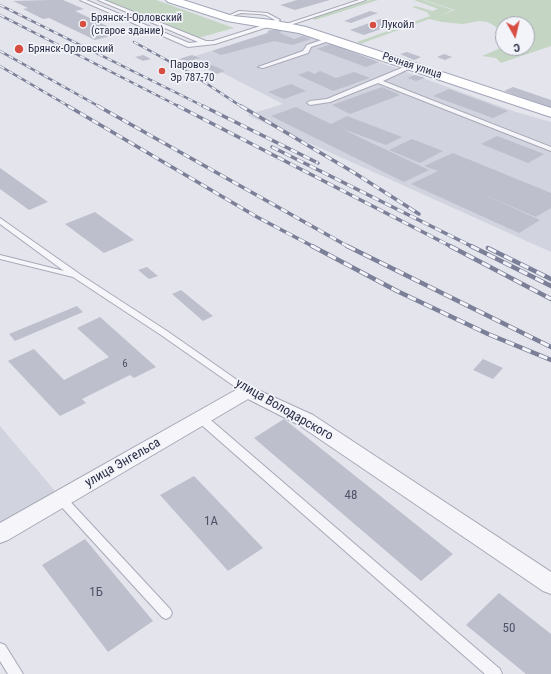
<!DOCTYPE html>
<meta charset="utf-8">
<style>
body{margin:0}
#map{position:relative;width:551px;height:674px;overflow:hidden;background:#e3e4ec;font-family:"Roboto Condensed",sans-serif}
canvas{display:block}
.north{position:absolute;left:495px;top:16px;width:40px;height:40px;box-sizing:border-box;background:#f3f4f9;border:1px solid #a2a4b1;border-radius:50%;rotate:172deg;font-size:11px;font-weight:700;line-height:16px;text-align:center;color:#292d45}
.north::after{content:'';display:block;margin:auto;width:14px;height:18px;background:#d74d42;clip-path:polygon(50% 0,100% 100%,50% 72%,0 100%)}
</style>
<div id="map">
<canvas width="551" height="674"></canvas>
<div class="north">С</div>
</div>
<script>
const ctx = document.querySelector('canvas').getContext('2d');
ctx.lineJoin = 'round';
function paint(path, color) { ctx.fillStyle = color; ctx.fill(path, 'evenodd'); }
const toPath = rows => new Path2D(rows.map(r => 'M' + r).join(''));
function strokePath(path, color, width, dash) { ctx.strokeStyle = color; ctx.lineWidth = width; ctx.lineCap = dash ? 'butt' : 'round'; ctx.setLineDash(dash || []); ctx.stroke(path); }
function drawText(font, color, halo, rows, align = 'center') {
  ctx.font = font + ' "Roboto Condensed",sans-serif'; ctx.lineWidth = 3.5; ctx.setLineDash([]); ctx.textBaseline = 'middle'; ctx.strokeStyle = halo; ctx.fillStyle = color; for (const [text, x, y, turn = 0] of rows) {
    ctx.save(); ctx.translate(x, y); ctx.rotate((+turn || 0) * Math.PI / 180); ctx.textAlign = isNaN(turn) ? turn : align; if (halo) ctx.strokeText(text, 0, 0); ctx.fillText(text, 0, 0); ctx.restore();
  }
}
paint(toPath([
 [269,30,296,32,516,112,551,122,551,252,247,115,283,104,192,57,267,33],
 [0,426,55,491,0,522]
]), '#d1d3de');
paint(toPath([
 [103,0,156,0,234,28,198,38],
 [370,0,378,0,315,20,311,18],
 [414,0,422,0,453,10,438,16,455,10,424,0,551,0,551,46,501,63,496,58,482,56,503,47,527,48,527,24,503,24,503,41,496,27,488,22,480,21,463,24,442,22,429,19,360,44,357,42,430,16,427,12,412,7,416,6,432,11,438,9]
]), '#c4d6c3');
paint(toPath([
 [49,0,63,0,84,9,75,11,122,33,95,40,49,18,43,19,23,9,28,8,13,1],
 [297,0,330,0,295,10,280,5],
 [370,11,378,13,351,23,344,21],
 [383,18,398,23,364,35,350,30],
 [272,30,280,30,281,32,280,33,294,39,303,36,311,39,292,45,274,41,221,55,212,51,268,33,268,31],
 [331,44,379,62,366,67,317,49],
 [407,52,421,57,414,60,400,54],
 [444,54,452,57,445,60,437,57],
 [143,55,151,59,143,61,135,57],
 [192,55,200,58,187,62,179,59],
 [212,65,225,71,217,74,204,67],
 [309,71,314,74,320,71,336,78,354,72,370,78,333,91,298,75],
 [415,75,425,78,416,81,407,78],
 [291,84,306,91,284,99,268,92],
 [382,87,400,95,350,114,332,105],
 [513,87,551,100,551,108,504,91],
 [449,89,508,111,493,118,433,96],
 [296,107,331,124,347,116,402,137,386,145,340,128,429,170,404,182,271,116],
 [497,136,544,154,528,163,481,144],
 [412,139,443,151,420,163,389,150],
 [453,153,551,193,551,208,536,217,480,193,540,220,519,233,411,184,438,171,424,166],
 [0,168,48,202,29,210,0,189],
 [95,212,134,240,104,253,65,224],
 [147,267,158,276,149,279,138,270],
 [181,290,213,316,203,321,172,294],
 [77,306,83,312,15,341,9,334],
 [100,317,156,367,134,378,130,375,82,399,86,403,60,416,8,361,34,349,64,380,109,357,77,328],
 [483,359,503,368,493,379,473,370],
 [284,419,453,554,421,581,254,438],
 [194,476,263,548,228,571,160,495],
 [85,539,153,621,108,652,42,565],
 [499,593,551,634,551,674,526,674,466,625]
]), '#bdbfcc');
const lane = toPath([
 [80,0,86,0,189,43,198,42,98,0,104,0,206,41,213,41,270,23,275,20,266,15,259,14,241,13,232,16,230,15,239,11,267,13,280,20,274,25,215,44,188,47,80,0],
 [359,0,366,0,284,27,280,26,359,0],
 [330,37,332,38,332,40,311,47,308,53,263,68,258,67,303,51,307,45,330,37],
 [411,64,413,65,413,67,383,81,551,147,551,151,378,83,330,102,310,105,307,103,310,101,327,99,411,64],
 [0,218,81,275,167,331,250,389,252,391,250,393,244,393,161,335,73,277,0,259,0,255,64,271,0,224,0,218],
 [201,414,205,415,500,669,502,674,485,674,197,421,196,418,197,415,201,414],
 [61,495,65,496,170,609,172,613,170,617,166,619,162,617,57,502,55,499,57,496,61,495],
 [0,643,5,645,23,674,8,674,0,661,0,643]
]);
const street = toPath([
 [247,385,313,415,551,572,551,594,543,591,299,425,248,399,8,540,0,543,0,523,241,387,247,385]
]);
const primary = toPath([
 [166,0,183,0,233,16,272,20,306,27,551,108,551,117,299,33,227,21,168,2,166,0]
]);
strokePath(lane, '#a7a9b7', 2);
strokePath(street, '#a7a9b7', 2);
strokePath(primary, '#a1a5b8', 2);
paint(lane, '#f6f6fa');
paint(street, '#f6f6fa');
paint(primary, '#fff');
const railFar2 = toPath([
 [0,5,205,107],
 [0,15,180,107],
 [134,42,192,74,242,107],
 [0,51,100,107],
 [0,66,70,107]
]);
const railFar1 = toPath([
 [68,106,257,217,314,247],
 [98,106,349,247],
 [178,106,452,247],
 [203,106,318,163],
 [241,106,353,172,419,214],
 [272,147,473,247]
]);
const rail = toPath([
 [312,246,397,291,488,334,551,360],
 [347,246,551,347],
 [450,246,551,299],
 [471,246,551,286],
 [488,248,551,279]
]);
strokePath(railFar2, '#7b7f97', 2.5);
strokePath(railFar1, '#7b7f97', 3.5);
strokePath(rail, '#7b7f97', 4.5);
strokePath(railFar2, '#f3f4f9', 1.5, [5]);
strokePath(railFar1, '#f3f4f9', 2.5, [7]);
strokePath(rail, '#f3f4f9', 3, [9]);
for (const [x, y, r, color] of [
 [83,24,4,"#d74d42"],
 [373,25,4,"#d74d42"],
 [19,49,5,"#d74d42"],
 [162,71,4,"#d74d42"]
]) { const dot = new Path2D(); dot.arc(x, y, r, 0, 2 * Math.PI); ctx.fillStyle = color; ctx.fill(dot); strokePath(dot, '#f3f4f9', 1.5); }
drawText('11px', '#292d45', '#f3f4f9', [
 ["Брянск-I-Орловский",91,18],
 ["(старое здание)",91,31],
 ["Лукойл",381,25],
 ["Брянск-Орловский",28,49],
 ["Паровоз",170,65],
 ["Эр 787-70",170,78]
], 'left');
drawText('11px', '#292d45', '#f3f4f9', [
 ["Речная улица",412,66,18]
]);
drawText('11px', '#4e5267', null, [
 ["6",125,364]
]);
drawText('13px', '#292d45', '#f3f4f9', [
 ["улица Володарского",284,410,30],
 ["улица Энгельса",123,463,-30]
]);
drawText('13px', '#4e5267', null, [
 ["48",351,496],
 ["1А",211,522],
 ["1Б",96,593],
 ["50",509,629]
]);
</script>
